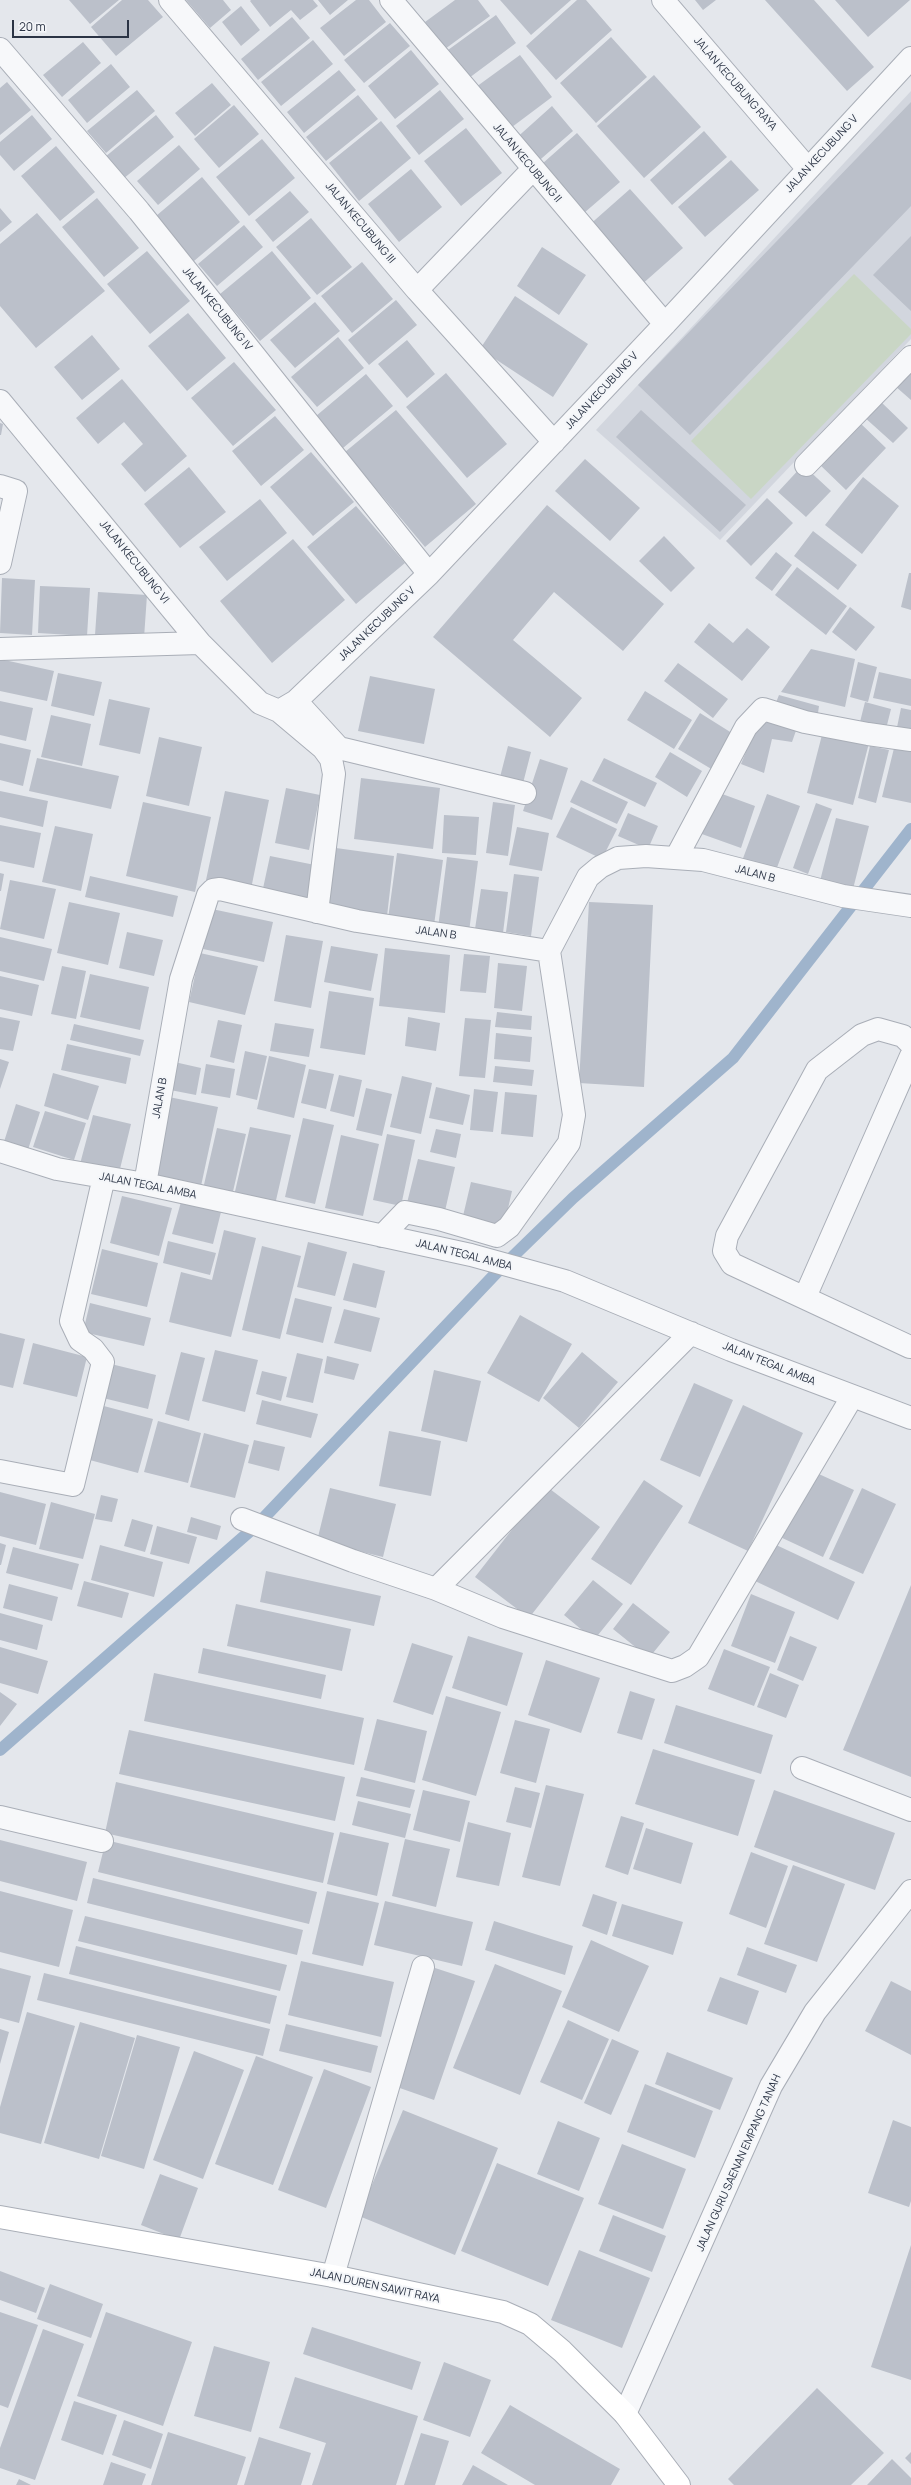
<!DOCTYPE html>
<style>
body{margin:0}
#map{position:relative;width:911px;height:2485px;overflow:hidden;background:#e4e7ec;font-family:Manrope,sans-serif}
canvas{display:block}
.scale{position:absolute;left:12px;top:20px;width:117px;height:18px;box-sizing:border-box;border:2px solid #2b3445;border-top:0;padding-left:5px;font-size:12px;line-height:14px;white-space:nowrap;color:#2b3445;-webkit-text-stroke:3px #f4f6f9;paint-order:stroke}
</style>
<div id="map">
<canvas width="911" height="2485"></canvas>
<div class="scale">20 m</div>
</div>
<script>
const ctx = document.querySelector('canvas').getContext('2d');
ctx.lineJoin = 'round';
function paint(path, color) { ctx.fillStyle = color; ctx.fill(path, 'evenodd'); }
const toPath = rows => new Path2D(rows.map(r => 'M' + r).join(''));
function strokePath(path, color, width, dash) { ctx.strokeStyle = color; ctx.lineWidth = width; ctx.lineCap = dash ? 'butt' : 'round'; ctx.setLineDash(dash || []); ctx.stroke(path); }
function drawText(font, color, halo, rows, align = 'center') {
  ctx.font = font + ' Manrope,sans-serif'; ctx.lineWidth = 4; ctx.setLineDash([]); ctx.textBaseline = 'middle'; ctx.strokeStyle = halo; ctx.fillStyle = color; for (const [text, x, y, turn = 0] of rows) {
    ctx.save(); ctx.translate(x, y); ctx.rotate((+turn || 0) * Math.PI / 180); ctx.textAlign = isNaN(turn) ? turn : align; if (halo) ctx.strokeText(text, 0, 0); ctx.fillText(text, 0, 0); ctx.restore();
  }
}
paint(toPath([
 [911,91,911,339,720,540,596,430]
]), '#d2d6de');
paint(toPath([
 [854,274,911,329,911,334,751,499,691,441]
]), '#c9d6c5');
strokePath(toPath([
 [0,1750,257,1525,499,1270,573,1198,733,1058,911,829]
]), '#9fb4cc', 12);
paint(toPath([
 [69,0,119,0,90,24],
 [122,0,148,0,163,17,116,56,91,27],
 [186,0,223,0,231,10,210,28],
 [251,0,313,0,318,6,300,20,291,10,270,27,250,1],
 [318,0,348,0,330,15],
 [356,0,369,0,386,22,344,56,320,28],
 [455,0,478,0,490,16,445,49,425,22],
 [500,0,571,0,531,35],
 [577,0,586,0,612,30,556,80,526,46],
 [695,0,716,0,703,10],
 [765,0,814,0,874,67,847,91],
 [835,0,910,0,868,37],
 [241,6,260,30,241,46,222,22],
 [496,15,516,43,469,78,448,50],
 [292,17,310,38,258,80,241,59],
 [390,23,410,46,364,83,344,60],
 [611,37,647,77,596,123,560,83],
 [313,40,333,64,281,106,261,82],
 [83,42,101,63,62,97,43,75],
 [411,50,439,84,395,119,368,86],
 [520,55,552,97,508,130,476,87],
 [111,64,130,87,87,123,68,100],
 [339,70,356,90,304,133,287,112],
 [654,75,701,127,644,178,597,126],
 [7,82,31,110,0,135,0,88],
 [212,83,231,105,195,136,175,113],
 [137,90,155,111,106,153,87,131],
 [440,90,464,119,419,155,396,126],
 [358,95,378,119,326,161,306,137],
 [911,102,911,206,690,435,638,385],
 [234,105,259,134,219,168,194,139],
 [552,106,573,131,534,165,513,141],
 [32,115,52,139,14,171,0,155,0,142],
 [156,115,174,137,123,179,105,157],
 [381,121,411,158,359,201,329,163],
 [466,128,502,173,461,206,424,161],
 [704,131,727,157,672,205,650,180],
 [577,133,620,182,577,219,534,171],
 [262,139,295,178,249,216,216,177],
 [179,145,200,169,158,205,137,181],
 [56,146,95,192,60,221,21,176],
 [731,160,759,190,705,237,678,207],
 [411,169,442,207,399,242,368,204],
 [202,177,240,222,194,261,156,216],
 [630,189,683,248,640,286,587,227],
 [290,191,309,212,273,242,255,220],
 [97,198,139,248,104,277,62,227],
 [0,208,12,222,0,232],
 [37,213,105,291,36,348,0,306,0,244],
 [311,218,352,267,317,295,276,247],
 [244,225,263,247,217,286,198,264],
 [911,236,911,311,873,275],
 [542,247,586,275,559,315,517,286],
 [147,251,190,301,150,334,107,284],
 [272,251,311,298,260,341,220,294],
 [362,262,393,299,352,333,321,296],
 [515,296,588,344,553,397,480,349],
 [396,300,417,325,369,365,348,340],
 [315,302,340,331,295,368,270,340],
 [188,313,226,358,187,391,148,346],
 [92,335,120,369,82,400,54,367],
 [338,337,364,368,317,407,291,377],
 [407,340,435,374,407,398,378,364],
 [234,362,276,410,233,446,191,398],
 [911,368,911,400,895,386],
 [446,373,507,444,467,478,406,407],
 [366,374,393,406,343,448,316,416],
 [122,379,187,456,145,492,121,464,143,444,124,422,98,444,76,418],
 [879,400,908,428,893,443,863,416],
 [396,410,476,504,425,547,345,452],
 [641,410,746,505,720,532,616,437],
 [275,416,304,450,261,486,232,451],
 [857,420,886,448,846,490,817,462],
 [0,423,3,424,1,435,0,435],
 [311,452,354,502,313,536,270,487],
 [585,459,640,508,610,541,555,491],
 [803,465,831,491,806,517,778,492],
 [189,467,226,512,180,548,144,504],
 [863,477,899,506,862,554,825,525],
 [767,498,793,523,751,566,726,541],
 [260,499,287,533,227,581,199,547],
 [547,505,664,604,623,651,554,592,513,640,582,698,550,737,433,637],
 [356,506,405,563,356,604,307,547],
 [813,531,857,565,838,590,794,556],
 [664,536,695,568,671,592,639,561],
 [293,539,345,600,272,663,220,601],
 [776,552,792,565,772,591,755,578],
 [797,567,847,606,826,635,775,595],
 [909,573,911,573,911,610,901,607],
 [2,578,35,580,32,635,0,633],
 [40,586,90,588,87,636,38,633],
 [98,592,147,595,144,638,95,635],
 [850,607,875,627,856,651,832,632],
 [709,623,733,643,747,628,770,647,742,681,694,642],
 [811,649,855,659,845,707,781,692],
 [0,659,54,671,47,701,0,691],
 [858,662,877,667,868,702,850,697],
 [678,663,728,699,713,718,664,681],
 [879,672,911,679,911,706,873,698],
 [58,673,102,682,94,716,51,706],
 [370,676,435,689,424,744,358,731],
 [645,691,692,720,674,749,627,720],
 [779,695,819,706,817,720,773,710],
 [109,699,150,708,140,754,99,745],
 [0,701,33,708,26,741,0,735],
 [865,702,891,709,885,733,859,726],
 [901,708,911,710,911,735,896,732],
 [700,713,735,735,713,770,678,749],
 [51,715,91,724,82,766,41,757],
 [758,722,798,725,792,742,772,739,764,773,741,764],
 [823,731,869,743,853,805,807,793],
 [159,737,202,747,189,806,146,796],
 [896,740,911,744,911,803,882,797],
 [0,743,31,750,23,786,0,780],
 [508,746,531,752,521,791,498,785],
 [870,746,889,750,876,803,858,798],
 [670,752,702,771,687,797,655,777],
 [37,758,119,776,111,809,29,791],
 [604,758,657,783,645,807,592,781],
 [540,759,568,768,552,820,523,811],
 [361,778,440,788,433,849,354,839],
 [581,780,628,802,617,824,570,802],
 [286,788,320,795,309,850,275,843],
 [0,791,48,801,43,827,0,817],
 [225,791,269,800,251,889,206,880],
 [714,791,755,806,741,848,699,833],
 [767,794,800,806,775,873,742,861],
 [143,802,211,817,195,892,126,876],
 [493,802,515,805,508,856,486,853],
 [816,803,832,809,808,874,793,868],
 [571,807,617,829,602,859,556,837],
 [628,813,658,826,648,849,618,836],
 [444,815,479,817,476,855,442,853],
 [836,818,869,826,853,889,820,881],
 [0,825,41,833,34,868,0,861],
 [55,826,93,834,81,891,42,882],
 [517,827,549,833,542,871,509,865],
 [336,848,394,856,387,916,328,908],
 [397,853,443,860,434,925,388,919],
 [270,856,315,865,307,903,262,893],
 [447,857,478,861,469,932,438,928],
 [0,873,4,874,1,891,0,891],
 [514,874,539,877,531,936,506,932],
 [90,876,178,896,173,917,85,897],
 [10,880,56,889,44,939,0,929],
 [481,889,508,892,503,933,475,929],
 [69,902,120,913,108,965,57,953],
 [589,902,653,905,644,1087,579,1083],
 [212,909,273,922,264,962,203,949],
 [127,932,163,940,154,976,119,968],
 [286,935,323,941,311,1008,274,1001],
 [0,937,52,949,44,981,0,971],
 [331,946,378,954,371,991,324,982],
 [385,948,450,955,445,1013,379,1006],
 [200,953,258,966,245,1015,189,1002],
 [464,954,490,956,486,993,460,991],
 [498,963,527,966,522,1011,494,1008],
 [62,966,86,971,76,1019,51,1014],
 [90,974,149,987,140,1030,80,1017],
 [0,976,39,985,32,1016,0,1009],
 [329,991,374,998,365,1055,320,1048],
 [497,1012,532,1016,531,1030,495,1027],
 [0,1017,20,1021,13,1051,0,1049],
 [408,1017,440,1023,436,1051,405,1046],
 [465,1018,491,1020,485,1078,459,1076],
 [218,1020,242,1025,234,1063,210,1057],
 [275,1023,314,1029,309,1057,270,1051],
 [74,1024,144,1040,140,1056,70,1040],
 [496,1033,532,1037,530,1062,494,1059],
 [67,1044,131,1058,126,1084,61,1070],
 [245,1051,267,1056,257,1100,236,1095],
 [269,1056,306,1065,294,1118,257,1109],
 [0,1059,9,1062,0,1089],
 [170,1061,201,1068,196,1095,165,1089],
 [206,1064,235,1069,230,1098,201,1093],
 [495,1066,534,1070,532,1086,493,1082],
 [309,1069,334,1074,326,1109,301,1103],
 [53,1073,99,1086,88,1120,44,1106],
 [339,1075,362,1080,354,1117,330,1111],
 [402,1076,432,1083,421,1134,390,1127],
 [436,1087,470,1095,463,1125,429,1118],
 [366,1088,392,1094,382,1136,356,1130],
 [474,1089,498,1092,493,1132,470,1130],
 [505,1092,537,1095,533,1137,501,1134],
 [164,1096,218,1107,201,1186,147,1175],
 [16,1104,40,1112,26,1156,2,1148],
 [45,1111,86,1123,74,1160,33,1147],
 [93,1115,131,1124,119,1173,80,1164],
 [303,1118,334,1125,315,1204,285,1197],
 [250,1127,291,1135,274,1209,233,1200],
 [217,1128,246,1134,232,1196,203,1189],
 [436,1129,461,1134,456,1158,430,1152],
 [387,1134,415,1140,401,1206,373,1200],
 [341,1135,379,1144,363,1216,325,1208],
 [418,1159,455,1167,445,1211,407,1203],
 [471,1182,512,1191,504,1226,463,1216],
 [122,1196,172,1208,159,1256,110,1243],
 [181,1202,221,1212,213,1244,172,1234],
 [224,1230,256,1238,231,1337,169,1322,181,1272,212,1280],
 [168,1241,216,1253,210,1275,163,1263],
 [308,1242,347,1252,335,1296,297,1287],
 [262,1246,301,1256,280,1339,242,1330],
 [102,1249,158,1263,147,1307,91,1294],
 [353,1263,385,1271,376,1308,343,1300],
 [295,1298,332,1307,323,1343,286,1334],
 [90,1303,151,1318,144,1346,83,1332],
 [344,1309,380,1318,371,1352,334,1343],
 [520,1315,572,1344,539,1402,487,1373],
 [0,1333,25,1339,13,1388,0,1385],
 [33,1343,87,1357,77,1397,23,1384],
 [215,1350,258,1360,245,1412,202,1401],
 [181,1352,205,1358,189,1421,165,1414],
 [582,1352,618,1382,579,1428,543,1398],
 [297,1353,323,1359,313,1403,286,1397],
 [327,1356,359,1364,354,1380,324,1373],
 [111,1364,156,1375,148,1409,103,1398],
 [434,1370,481,1381,467,1442,421,1431],
 [262,1371,287,1377,281,1401,256,1394],
 [694,1383,733,1400,700,1477,660,1460],
 [262,1400,318,1414,311,1438,256,1424],
 [100,1405,153,1419,138,1473,86,1459],
 [743,1405,803,1433,748,1551,688,1523],
 [158,1421,201,1433,188,1483,144,1472],
 [389,1431,441,1441,431,1496,379,1486],
 [204,1433,249,1445,235,1498,190,1487],
 [254,1440,285,1447,279,1471,248,1463],
 [810,1470,854,1490,823,1557,778,1536],
 [644,1480,683,1506,631,1585,591,1559],
 [546,1486,600,1527,529,1618,475,1577],
 [330,1488,396,1504,383,1557,317,1541],
 [862,1488,896,1504,863,1574,829,1559],
 [0,1492,46,1504,36,1545,0,1536],
 [101,1495,118,1499,112,1522,95,1519],
 [51,1502,95,1514,83,1559,39,1549],
 [191,1517,221,1526,217,1540,187,1532],
 [132,1519,153,1525,145,1552,124,1546],
 [157,1526,197,1537,189,1564,150,1554],
 [0,1543,6,1545,1,1565,0,1565],
 [772,1543,855,1582,838,1620,755,1581],
 [100,1545,163,1562,154,1597,91,1580],
 [13,1547,79,1564,72,1590,6,1573],
 [266,1571,381,1596,374,1626,260,1602],
 [593,1580,623,1604,594,1640,564,1615],
 [84,1581,129,1593,122,1618,77,1606],
 [9,1584,58,1597,52,1621,3,1608],
 [911,1585,911,1777,843,1750],
 [751,1594,795,1612,775,1663,731,1646],
 [633,1603,670,1632,649,1658,613,1629],
 [236,1604,351,1629,342,1671,227,1646],
 [0,1613,43,1625,37,1650,0,1640],
 [468,1636,523,1653,507,1706,452,1688],
 [790,1636,817,1647,803,1681,777,1670],
 [412,1643,453,1656,433,1715,393,1702],
 [0,1647,48,1661,38,1694,0,1683],
 [203,1648,326,1675,321,1699,198,1673],
 [724,1649,770,1667,754,1706,708,1689],
 [546,1660,600,1678,581,1733,528,1715],
 [154,1673,364,1718,354,1765,144,1721],
 [770,1673,799,1685,786,1718,757,1707],
 [630,1691,655,1699,642,1740,617,1733],
 [0,1692,17,1704,0,1726],
 [446,1696,501,1712,476,1796,422,1780],
 [676,1705,773,1735,761,1774,664,1743],
 [377,1719,427,1731,415,1783,364,1770],
 [515,1720,550,1729,536,1783,500,1773],
 [129,1730,345,1777,335,1821,119,1774],
 [653,1749,755,1780,738,1836,635,1804],
 [361,1777,415,1790,410,1808,356,1796],
 [116,1782,334,1833,323,1883,105,1833],
 [546,1785,584,1794,560,1886,522,1877],
 [515,1787,540,1793,531,1828,506,1822],
 [423,1790,470,1801,460,1842,413,1830],
 [774,1790,895,1833,875,1890,754,1847],
 [358,1801,411,1814,405,1838,352,1825],
 [621,1816,644,1823,628,1875,605,1867],
 [468,1822,511,1833,499,1886,456,1877],
 [646,1828,693,1843,681,1884,633,1869],
 [340,1832,389,1843,377,1896,327,1884],
 [405,1839,450,1849,436,1907,392,1896],
 [0,1840,87,1862,77,1901,0,1881],
 [106,1840,317,1892,309,1924,98,1872],
 [751,1852,788,1866,766,1928,729,1914],
 [793,1865,845,1884,817,1962,764,1944],
 [93,1878,303,1930,297,1955,87,1903],
 [0,1891,73,1910,59,1967,0,1952],
 [327,1891,379,1903,363,1966,312,1954],
 [593,1894,617,1902,607,1935,582,1926],
 [385,1901,473,1922,462,1966,374,1945],
 [622,1904,683,1922,673,1955,612,1936],
 [85,1916,287,1965,280,1991,78,1941],
 [494,1921,573,1946,565,1975,485,1950],
 [591,1940,649,1966,619,2032,562,2007],
 [76,1946,277,1996,270,2024,69,1974],
 [747,1947,797,1965,786,1993,737,1975],
 [301,1961,394,1982,381,2037,288,2015],
 [495,1964,562,1991,520,2095,453,2068],
 [0,1968,31,1976,19,2023,0,2018],
 [435,1968,475,1981,434,2100,394,2086],
 [44,1973,270,2029,263,2056,37,2000],
 [720,1977,759,1991,747,2025,707,2011],
 [891,1981,911,1991,911,2055,865,2031],
 [27,2012,75,2026,41,2144,0,2133,0,2107],
 [568,2020,609,2039,582,2100,540,2082],
 [80,2022,135,2038,99,2159,44,2143],
 [286,2024,378,2046,371,2073,279,2051],
 [0,2029,9,2032,0,2064],
 [137,2035,180,2047,144,2169,101,2156],
 [612,2039,639,2051,611,2115,584,2103],
 [194,2051,244,2070,203,2179,153,2160],
 [667,2052,733,2078,720,2110,655,2084],
 [256,2056,313,2077,273,2185,215,2164],
 [324,2069,371,2087,326,2208,278,2190],
 [645,2084,713,2111,695,2158,627,2132],
 [403,2110,498,2148,455,2255,359,2216],
 [893,2120,911,2127,911,2201,909,2207,868,2193],
 [558,2121,600,2138,579,2191,537,2174],
 [622,2144,686,2169,663,2229,598,2204],
 [497,2163,584,2198,548,2286,461,2251],
 [160,2174,198,2188,179,2240,141,2225],
 [613,2215,666,2236,652,2272,599,2251],
 [911,2245,911,2380,871,2367],
 [579,2250,650,2278,622,2348,551,2320],
 [0,2271,45,2288,36,2313,0,2300],
 [50,2284,103,2304,91,2338,37,2319],
 [0,2312,38,2325,8,2408,0,2405],
 [106,2312,192,2342,163,2426,77,2396],
 [312,2327,421,2362,412,2390,303,2354],
 [43,2329,84,2344,35,2480,0,2468,0,2448],
 [214,2346,270,2362,251,2432,194,2416],
 [444,2362,491,2380,470,2437,423,2420],
 [295,2377,418,2416,396,2485,312,2485,326,2443,279,2428],
 [817,2388,884,2453,851,2485,734,2485,728,2479],
 [74,2401,117,2415,103,2455,61,2440],
 [510,2405,620,2469,611,2485,535,2485,481,2453],
 [124,2420,163,2434,151,2469,112,2455],
 [168,2432,246,2457,237,2485,151,2485],
 [421,2433,449,2441,435,2485,404,2485],
 [259,2437,311,2453,301,2485,244,2485],
 [911,2452,911,2464,905,2458],
 [892,2459,911,2478,911,2485,867,2485],
 [111,2462,146,2474,142,2485,103,2485],
 [473,2465,508,2485,462,2485],
 [19,2479,31,2485,16,2485]
]), '#bbc0ca');
const lane = toPath([
 [805,1297,911,1056],
 [910,1347,732,1264,724,1251,727,1236,817,1070,862,1035,878,1029,903,1036,911,1044]
]);
const street = toPath([
 [170,0,417,290,554,442],
 [391,0,665,324],
 [663,0,808,169],
 [0,49,139,211,429,574],
 [417,290,532,170],
 [0,401,200,643,260,703,279,711,323,748,331,759,334,774,317,912],
 [806,465,911,357],
 [0,486,16,491,0,563],
 [0,649,200,643],
 [296,701,339,748,525,793],
 [279,711,296,701,429,574,665,324,911,58],
 [676,858,746,727,763,709,805,722,868,734,911,740],
 [0,1151,57,1169,145,1184,471,1255,565,1281,731,1350,911,1418],
 [145,1184,181,979,208,895,213,890,220,889,357,921,549,951,588,877,600,867,618,858,646,856,703,860,843,896,911,906],
 [382,1236,405,1212,439,1219,497,1236,509,1227,569,1143,574,1115,549,951],
 [0,1471,73,1485,103,1362,93,1349,80,1340,71,1321,104,1177],
 [242,1519,353,1561,436,1589,503,1617,672,1671,685,1666,698,1657,852,1397],
 [436,1589,691,1333],
 [802,1768,911,1810],
 [0,1817,102,1841],
 [333,2276,423,1967],
 [625,2414,771,2086,815,2012,911,1891]
]);
const secondary = toPath([
 [0,2217,333,2276,503,2312,530,2324,562,2351,625,2414,679,2485]
]);
strokePath(lane, '#a9aeb7', 24);
strokePath(street, '#a9aeb7', 24);
strokePath(secondary, '#a9aeb7', 24);
strokePath(lane, '#f7f8fa', 22);
strokePath(street, '#f7f8fa', 22);
strokePath(secondary, '#fff', 22);
drawText('11px', '#2b3445', '#f4f6f9', [
 ["JALAN KECUBUNG RAYA",735,84,49],
 ["JALAN KECUBUNG V",822,154,-47],
 ["JALAN KECUBUNG II",527,163,50],
 ["JALAN KECUBUNG III",360,223,50],
 ["JALAN KECUBUNG IV",217,309,51],
 ["JALAN KECUBUNG V",602,391,-47],
 ["JALAN KECUBUNG VI",134,562,51],
 ["JALAN KECUBUNG V",377,624,-44],
 ["JALAN B",755,874,15],
 ["JALAN B",436,933,8],
 ["JALAN B",160,1098,-80],
 ["JALAN TEGAL AMBA",148,1186,11],
 ["JALAN TEGAL AMBA",464,1255,14],
 ["JALAN TEGAL AMBA",769,1364,22],
 ["JALAN GURU SAENAN EMPANG TANAH",739,2163,-66],
 ["JALAN DUREN SAWIT RAYA",375,2286,12]
]);
</script>
